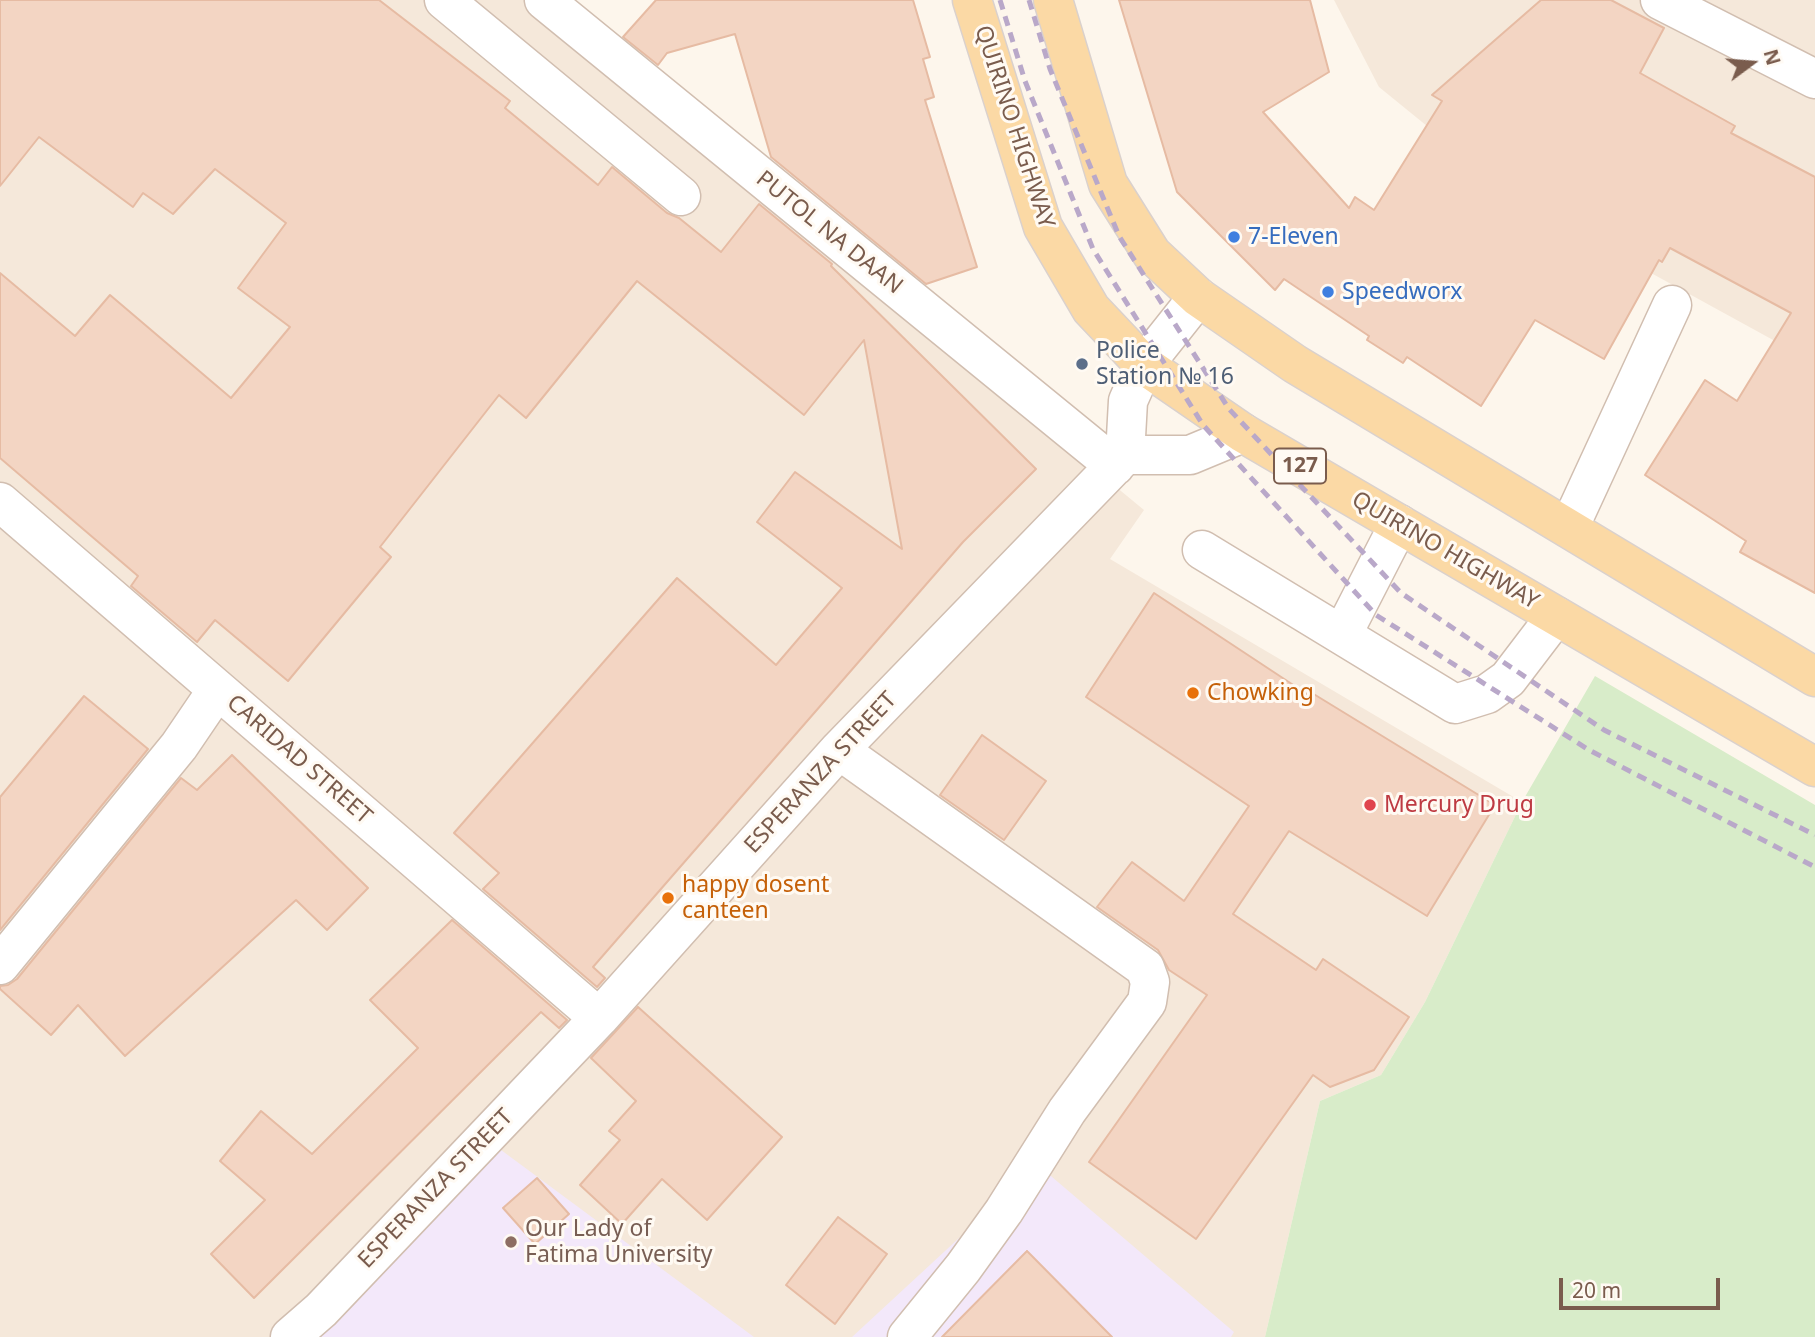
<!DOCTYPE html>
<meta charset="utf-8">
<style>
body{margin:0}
#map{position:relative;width:1815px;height:1337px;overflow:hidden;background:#fdf6ec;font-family:"Noto Sans",sans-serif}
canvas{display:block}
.north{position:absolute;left:1717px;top:28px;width:70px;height:70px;-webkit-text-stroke:5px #fffaf3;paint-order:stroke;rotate:74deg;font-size:19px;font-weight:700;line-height:28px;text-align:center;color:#7a5c4d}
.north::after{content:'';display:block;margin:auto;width:24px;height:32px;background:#7a5c4d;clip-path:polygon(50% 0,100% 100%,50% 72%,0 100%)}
.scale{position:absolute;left:1559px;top:1278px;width:161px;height:32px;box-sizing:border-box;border:4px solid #7a5c4d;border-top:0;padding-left:9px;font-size:21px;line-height:24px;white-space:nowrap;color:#7a5c4d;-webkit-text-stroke:5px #fffaf3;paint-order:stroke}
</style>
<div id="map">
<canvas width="1815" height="1337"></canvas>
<div class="north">N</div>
<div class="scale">20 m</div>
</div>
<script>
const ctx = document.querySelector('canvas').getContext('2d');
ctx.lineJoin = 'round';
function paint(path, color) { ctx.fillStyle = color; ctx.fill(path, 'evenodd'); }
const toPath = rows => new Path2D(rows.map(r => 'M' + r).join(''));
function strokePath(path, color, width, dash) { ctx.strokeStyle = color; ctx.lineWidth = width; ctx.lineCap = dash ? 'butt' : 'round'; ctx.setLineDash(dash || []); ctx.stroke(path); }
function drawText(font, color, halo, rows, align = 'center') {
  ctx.font = font + ' "Noto Sans",sans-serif'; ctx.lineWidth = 6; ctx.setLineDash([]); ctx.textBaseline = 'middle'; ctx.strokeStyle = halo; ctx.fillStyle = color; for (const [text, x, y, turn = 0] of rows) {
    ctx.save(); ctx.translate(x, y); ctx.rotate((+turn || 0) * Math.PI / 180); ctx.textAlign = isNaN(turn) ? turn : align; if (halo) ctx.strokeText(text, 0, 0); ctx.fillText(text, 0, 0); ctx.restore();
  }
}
paint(toPath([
 [0,0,526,0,1144,510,1110,559,1522,802,1425,1002,1381,1075,1320,1101,1265,1337,0,1337],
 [1334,0,1815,0,1815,363,1518,200,1379,87]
]), '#f5e8da');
paint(toPath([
 [497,1147,754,1337,296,1337],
 [1038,1165,1234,1332,1231,1337,852,1337]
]), '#f3e8fa');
paint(toPath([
 [1595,676,1815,805,1815,1337,1265,1337,1320,1101,1381,1075,1425,1002,1522,802]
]), '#d8ecc9');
const building = toPath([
 [0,0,379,0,510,101,505,108,598,185,612,167,667,213,679,218,721,252,759,204,832,264,831,266,1036,469,963,542,593,967,605,978,597,987,483,889,499,873,454,833,677,578,776,665,842,588,757,522,795,472,902,549,864,340,804,415,637,281,526,418,499,395,380,547,391,557,288,681,215,620,197,642,131,586,138,576,0,458,0,273,75,336,110,295,231,398,290,327,238,288,286,223,215,169,173,214,143,193,133,207,39,137,0,186,0,0],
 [656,0,913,0,930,57,923,59,934,97,925,100,977,267,926,284,771,157,735,34,667,53,658,65,623,37,656,0],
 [1119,0,1310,0,1329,72,1263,112,1349,208,1355,197,1374,210,1442,101,1432,95,1541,0,1611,0,1664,28,1640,73,1735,126,1731,133,1815,177,1815,593,1740,552,1746,541,1645,475,1705,380,1737,401,1791,313,1670,248,1662,262,1659,260,1604,359,1535,320,1481,406,1407,357,1403,363,1367,340,1369,336,1284,279,1275,290,1177,192,1119,0],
 [1154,593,1310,696,1312,693,1495,805,1427,916,1289,831,1233,914,1316,970,1323,959,1409,1017,1374,1070,1330,1087,1313,1075,1196,1239,1089,1162,1207,995,1169,970,1158,950,1097,907,1132,862,1184,901,1249,806,1086,697,1154,593],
 [84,696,148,749,0,930,0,797,84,696],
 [982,735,1046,781,1004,840,940,795,982,735],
 [232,755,368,888,327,930,296,900,125,1056,78,1005,51,1035,0,989,0,986,8,985,17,979,181,778,197,790,232,755],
 [452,920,567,1020,559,1028,541,1012,254,1298,211,1254,265,1200,220,1161,261,1111,312,1154,418,1048,370,1000,452,920],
 [638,1007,782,1137,707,1220,662,1179,622,1224,580,1185,620,1140,609,1131,636,1101,591,1058,638,1007],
 [537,1178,569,1214,535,1244,503,1208,537,1178],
 [838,1217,887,1254,835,1324,786,1285,838,1217],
 [1027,1251,1112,1337,942,1337,1027,1251]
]);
paint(building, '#f3d5c3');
strokePath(building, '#e6bba3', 2);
const minor = toPath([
 [444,0,681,196],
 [544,0,1115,466],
 [1660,0,1815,79],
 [1125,455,1190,455,1243,433],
 [0,502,599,1018],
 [1569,528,1672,305],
 [1202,550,1455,704,1487,694,1508,679,1556,616],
 [1342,635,1399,524],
 [839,750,1145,968,1150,982,1147,1002,1067,1111,1004,1211,963,1268,907,1337],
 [0,965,179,746,217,690],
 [290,1337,321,1310,599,1018,839,750,1125,455,1128,401,1144,365,1198,297]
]);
const major = toPath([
 [972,0,1043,227,1091,309,1144,365,1243,433,1815,767],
 [1053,0,1108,184,1152,254,1198,297,1295,364,1815,677]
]);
strokePath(minor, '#d1beb0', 41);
strokePath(major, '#dad1cd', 41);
strokePath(minor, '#fff', 38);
strokePath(major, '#fbd9a5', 38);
strokePath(toPath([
 [1000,0,1025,81,1093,249,1203,425,1376,615,1589,750,1815,867],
 [1029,0,1050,69,1119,236,1229,409,1401,593,1604,730,1815,835]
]), '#b9a8c9', 5, [10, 7]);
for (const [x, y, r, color] of [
 [1234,237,7,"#3f7fe0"],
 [1328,292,7,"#3f7fe0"],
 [1082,364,7,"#5c6f8a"],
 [1193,693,7,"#e8710a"],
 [1370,805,7,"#e0444e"],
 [668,898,7,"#e8710a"],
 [511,1242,7,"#8d6e63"]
]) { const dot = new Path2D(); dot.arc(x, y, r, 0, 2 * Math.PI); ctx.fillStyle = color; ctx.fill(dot); strokePath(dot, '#fffaf3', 2.5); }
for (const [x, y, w] of [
 [1300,466,52]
]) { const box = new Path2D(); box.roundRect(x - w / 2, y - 17.5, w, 35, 5); ctx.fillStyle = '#fffaf3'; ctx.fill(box); strokePath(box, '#7a5c4d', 2); }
drawText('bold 21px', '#7a5c4d', null, [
 ["127",1300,466]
]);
drawText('23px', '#7a5c4d', '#fffaf3', [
 ["QUIRINO HIGHWAY",1014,127,72],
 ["PUTOL NA DAAN",829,233,39],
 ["QUIRINO HIGHWAY",1445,551,30],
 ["CARIDAD STREET",299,760,41],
 ["ESPERANZA STREET",821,773,-47],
 ["ESPERANZA STREET",436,1189,-46]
]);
drawText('23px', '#366cbe', '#fffaf3', [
 ["7-Eleven",1248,237],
 ["Speedworx",1342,292]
], 'left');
drawText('23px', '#4e5e75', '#fffaf3', [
 ["Police",1096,351],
 ["Station № 16",1096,377]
], 'left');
drawText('23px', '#c56008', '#fffaf3', [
 ["Chowking",1207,693],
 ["happy dosent",682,885],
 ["canteen",682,911]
], 'left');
drawText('23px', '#be3a42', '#fffaf3', [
 ["Mercury Drug",1384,805]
], 'left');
drawText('23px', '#785e54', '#fffaf3', [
 ["Our Lady of",525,1229],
 ["Fatima University",525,1255]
], 'left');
</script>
